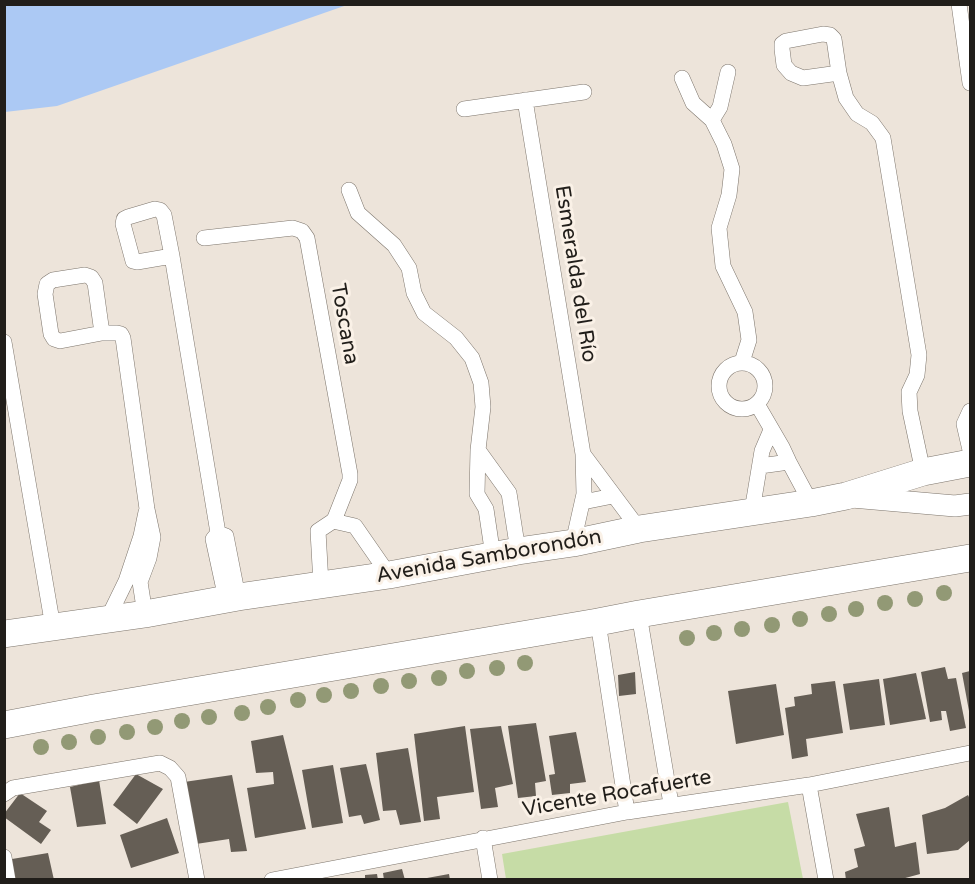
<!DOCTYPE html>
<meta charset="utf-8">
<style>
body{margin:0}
#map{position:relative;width:975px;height:884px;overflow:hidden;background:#ede4da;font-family:"Varela Round",sans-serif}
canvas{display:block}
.frame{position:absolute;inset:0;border:6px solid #211e1a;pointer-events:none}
</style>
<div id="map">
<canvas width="975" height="884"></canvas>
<div class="frame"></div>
</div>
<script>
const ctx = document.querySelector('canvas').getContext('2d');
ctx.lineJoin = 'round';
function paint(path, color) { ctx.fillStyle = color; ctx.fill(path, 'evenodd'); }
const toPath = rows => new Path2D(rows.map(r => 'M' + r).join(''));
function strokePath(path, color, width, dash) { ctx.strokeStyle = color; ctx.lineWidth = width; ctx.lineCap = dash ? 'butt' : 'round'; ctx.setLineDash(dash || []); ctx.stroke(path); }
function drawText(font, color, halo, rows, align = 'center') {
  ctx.font = font + ' "Varela Round",sans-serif'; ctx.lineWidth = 6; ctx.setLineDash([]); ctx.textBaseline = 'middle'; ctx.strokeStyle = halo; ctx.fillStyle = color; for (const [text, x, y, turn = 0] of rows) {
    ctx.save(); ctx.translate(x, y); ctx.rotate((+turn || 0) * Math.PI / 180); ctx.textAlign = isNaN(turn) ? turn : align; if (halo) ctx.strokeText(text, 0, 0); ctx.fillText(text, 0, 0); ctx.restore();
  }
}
paint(toPath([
 [788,802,803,879,506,879,502,854]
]), '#c6dca6');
paint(toPath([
 [4,5,5,4,347,5,57,106,5,112]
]), '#acc9f4');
paint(toPath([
 [945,667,948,679,956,678,966,728,950,731,946,711,941,711,942,720,930,722,921,672],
 [970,671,970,711,969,711,962,673],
 [635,672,636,694,619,696,618,675],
 [916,673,926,719,890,725,883,679],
 [879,679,885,725,850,730,843,684],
 [835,681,843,733,806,739,808,756,792,759,785,708,795,706,794,697,812,694,811,684],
 [776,684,784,735,736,744,728,691],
 [536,723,546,781,535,783,536,796,518,798,508,726],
 [465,726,474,792,437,797,440,819,424,821,414,734],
 [501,726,513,784,495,788,498,807,481,809,470,729],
 [576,732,586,782,570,784,570,793,552,795,549,775,555,774,549,736],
 [283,735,306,829,255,838,247,788,274,784,273,772,256,773,251,741],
 [408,748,421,822,400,825,396,810,383,811,376,753],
 [366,764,380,820,364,824,361,815,349,817,340,768],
 [333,765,343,823,312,828,302,770],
 [136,774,163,789,137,824,113,805],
 [232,775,247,851,231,852,229,839,196,844,184,782],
 [99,780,106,824,77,827,70,787],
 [20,793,47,811,39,822,51,830,41,844,4,817,4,814],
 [968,795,970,799,970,840,958,850,927,854,922,815,945,808],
 [889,807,895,847,916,842,920,874,898,880,846,880,845,872,858,867,854,849,865,846,856,814],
 [167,818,179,853,131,868,120,835],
 [48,853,54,880,10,880,6,860],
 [402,869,405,880,384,880,383,873],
 [377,874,378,880,365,880,365,875],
 [449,874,450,880,427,880,427,878]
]), '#655e55');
const street = toPath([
 [959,4,970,83],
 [839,73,803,78,791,73,784,65,782,49,782,44,786,41,823,34,830,35,834,39,839,73,846,98,857,114,872,123,883,138,919,355,917,375,909,392,910,411,923,472],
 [682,78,693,103,712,120,724,144,732,169,729,195,719,228,723,266,745,312,749,340,742,362],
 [525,100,583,454,584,494,573,543],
 [464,109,584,92],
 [712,120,720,107,728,72],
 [349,190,358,213,394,245,409,268,414,293,424,313,456,338,472,358,481,383,483,407,478,450,477,494,486,509,493,556],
 [204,238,293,228,302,231,307,238,350,474,350,480,335,518,333,521,318,531,321,584],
 [172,256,137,262,133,261,123,224,124,219,128,217,155,209,160,210,164,215,172,256,218,533],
 [102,333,95,283,91,277,85,275,53,280,47,284,45,294,51,334,54,339,60,341,102,333,117,333,121,334,123,338,147,509,153,537,149,558,140,582,145,614],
 [4,342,53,627],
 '719 386a23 23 0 1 1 46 0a23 23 0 1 1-46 0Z',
 [757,404,782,447,789,462,811,503],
 [970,411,964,424,970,450],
 [478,450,509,493,518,551],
 [583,454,639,529],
 [760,466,789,462],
 [583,502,613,496],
 [752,511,762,451,771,430],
 [333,521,355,526,389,575],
 [218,533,226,536,238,597],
 [218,533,213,539,226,599],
 [639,614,671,804],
 [107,620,126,581,141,536,146,512],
 [598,622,627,812],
 [809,785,826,880],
 [4,794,13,788,160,763,170,768,178,777,197,880],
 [483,838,490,880],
 [4,857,8,880],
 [272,880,627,812,809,785,970,753]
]);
const secondary = toPath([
 [852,497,955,506,970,504]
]);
const highway = toPath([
 [4,634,145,614,238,597,389,575,518,551,573,543,639,529,811,503,846,496,923,472,970,463],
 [4,725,94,708,598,622,639,614,970,558]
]);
strokePath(street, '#7d756c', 16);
strokePath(secondary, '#7d756c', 22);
strokePath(highway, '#7d756c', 28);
strokePath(street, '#fff', 15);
strokePath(secondary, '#fff', 21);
strokePath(highway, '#fff', 27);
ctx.fillStyle = '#929975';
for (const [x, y] of [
 [944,593],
 [915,599],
 [885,603],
 [856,609],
 [829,614],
 [800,619],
 [772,625],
 [742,629],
 [714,633],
 [687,638],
 [525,663],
 [497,668],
 [467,671],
 [439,678],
 [409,681],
 [381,686],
 [351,691],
 [324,695],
 [298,700],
 [268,707],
 [242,713],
 [209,717],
 [182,721],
 [155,727],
 [127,732],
 [98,737],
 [69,742],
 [41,747]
]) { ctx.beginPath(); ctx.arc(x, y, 8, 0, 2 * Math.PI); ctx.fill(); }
drawText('21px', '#211e1a', '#faf1e7', [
 ["Esmeralda del Río",575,274,81],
 ["Toscana",344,324,80],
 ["Avenida Samborondón",489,557,-10],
 ["Vicente Rocafuerte",617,794,-10]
]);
</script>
